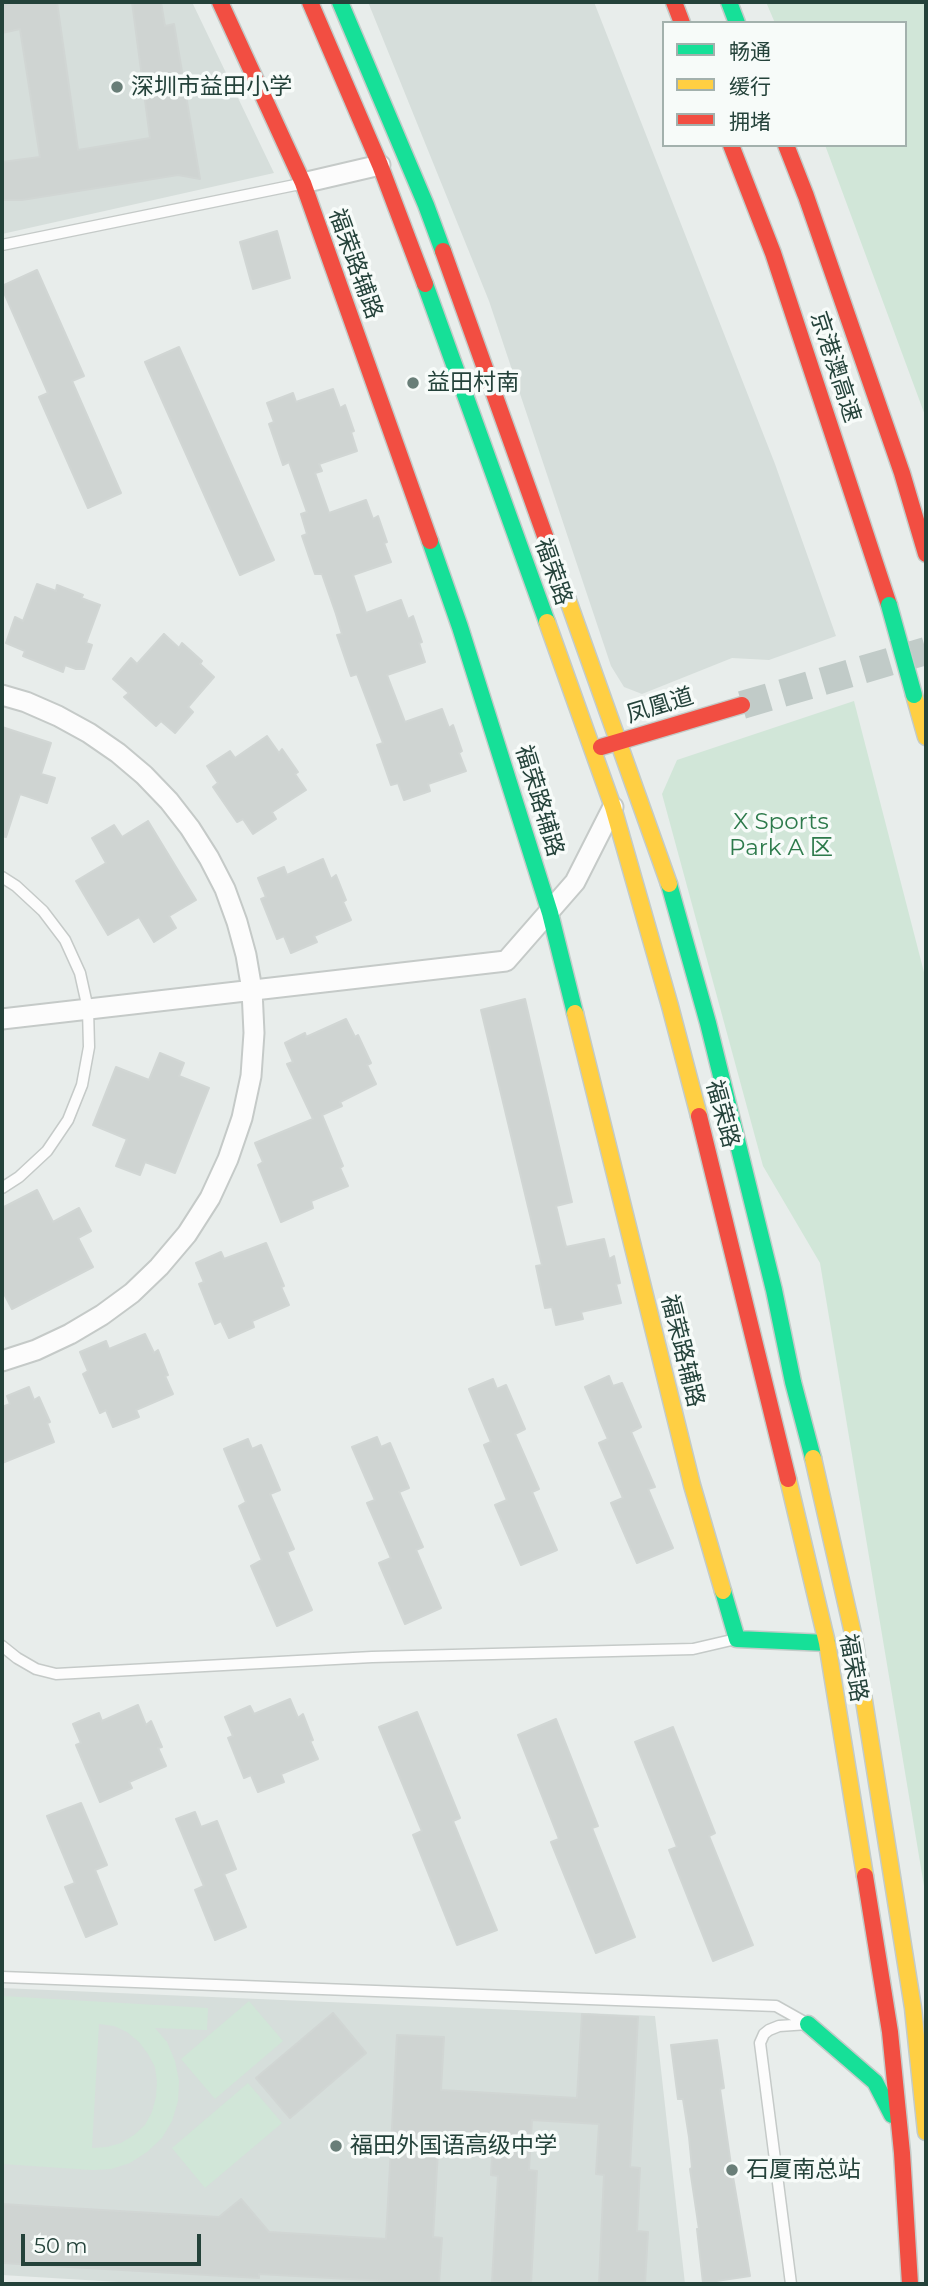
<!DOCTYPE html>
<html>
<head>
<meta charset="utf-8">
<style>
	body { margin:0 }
	#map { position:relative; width:928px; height:2286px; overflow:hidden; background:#e8edeb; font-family:Montserrat,"Noto Sans SC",sans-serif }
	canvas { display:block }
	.frame { position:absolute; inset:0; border:4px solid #24423a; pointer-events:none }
	.legend { position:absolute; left:662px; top:21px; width:245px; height:126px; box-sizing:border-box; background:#f7fbf9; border:2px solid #a3b1ad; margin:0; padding:9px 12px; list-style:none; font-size:21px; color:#24423a }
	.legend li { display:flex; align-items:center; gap:14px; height:35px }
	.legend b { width:35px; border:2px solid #a3b1ad }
	.scale { position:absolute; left:21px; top:2234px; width:180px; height:32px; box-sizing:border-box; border:4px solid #24423a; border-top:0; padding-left:9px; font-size:21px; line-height:24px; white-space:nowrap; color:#24423a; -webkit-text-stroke:5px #f7fbf9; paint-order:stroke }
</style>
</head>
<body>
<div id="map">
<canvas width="928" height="2286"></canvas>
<div class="frame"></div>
<ul class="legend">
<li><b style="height:9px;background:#16e098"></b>畅通</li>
<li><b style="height:9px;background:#ffcf43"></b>缓行</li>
<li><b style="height:9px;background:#f24e42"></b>拥堵</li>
</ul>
<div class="scale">50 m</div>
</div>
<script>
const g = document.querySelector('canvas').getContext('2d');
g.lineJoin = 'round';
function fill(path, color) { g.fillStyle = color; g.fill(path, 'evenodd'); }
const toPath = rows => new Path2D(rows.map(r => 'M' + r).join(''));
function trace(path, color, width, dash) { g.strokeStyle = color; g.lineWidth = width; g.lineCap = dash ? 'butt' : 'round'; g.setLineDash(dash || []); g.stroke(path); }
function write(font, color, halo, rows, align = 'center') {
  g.font = font + ' Montserrat,"Noto Sans SC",sans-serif'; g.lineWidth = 7; g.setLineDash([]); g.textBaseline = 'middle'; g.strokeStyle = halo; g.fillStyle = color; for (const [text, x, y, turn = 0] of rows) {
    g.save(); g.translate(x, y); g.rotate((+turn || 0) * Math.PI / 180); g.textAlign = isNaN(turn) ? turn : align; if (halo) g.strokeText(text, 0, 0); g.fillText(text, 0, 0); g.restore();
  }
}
fill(toPath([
	[2,2,192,2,274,173,2,234],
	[368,2,594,2,775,464,836,636,769,660,732,658,642,694,624,687,611,666,489,301],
	[2,1988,655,2016,685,2284,152,2284,2,2275]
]), '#d6dedb');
fill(toPath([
	[766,2,926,2,926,418,825,145,905,145,905,23,775,23],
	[854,701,926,980,926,1898,820,1263,763,1166,662,794,677,760],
	[2,1996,208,2008,207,2030,155,2028,167,2042,175,2061,179,2081,178,2101,172,2121,162,2138,147,2152,130,2163,111,2169,92,2170,2,2164],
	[99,2024,114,2026,127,2032,139,2042,148,2054,155,2067,157,2082,156,2097,152,2112,145,2125,134,2135,121,2143,107,2147,92,2148],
	[249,2001,283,2041,215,2099,181,2059],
	[248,2083,282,2123,205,2188,172,2148]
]), '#d1e6d8');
const building = toPath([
	[2,2,57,2,78,150,150,138,132,2,161,2,165,26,174,24,200,179,178,175,22,200,2,200,2,162,40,157,20,29,2,33,2,2],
	[277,231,290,278,253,289,240,242,277,231],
	[37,270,84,376,72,381,121,493,88,508,39,397,48,393,2,288,2,286,37,270],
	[179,347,274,560,240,575,145,362,179,347],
	[333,389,340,408,345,405,354,431,351,432,357,451,319,464,322,471,315,473,329,513,366,500,373,519,378,516,387,542,384,543,391,562,353,575,366,613,401,600,408,619,413,616,422,642,419,643,425,662,387,675,405,722,442,709,449,728,453,725,462,751,459,753,466,771,428,784,430,791,404,800,398,783,391,785,377,745,383,743,357,674,351,676,337,635,342,634,336,614,322,574,315,574,302,536,307,534,301,514,307,512,289,462,283,465,269,424,274,422,267,403,293,393,296,402,333,389],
	[37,584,56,591,57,585,83,595,81,598,100,605,86,643,92,645,84,669,76,669,65,665,63,672,23,656,25,651,6,643,15,617,23,621,37,584],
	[164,634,179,648,182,643,202,661,200,664,214,677,188,707,193,712,175,733,161,721,156,726,124,697,129,693,113,679,131,658,137,664,164,634],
	[2,727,51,743,41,774,55,778,47,803,20,794,6,837,2,836,2,727],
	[267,736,279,753,282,749,298,772,295,774,306,790,272,812,276,819,253,834,243,819,237,822,213,787,218,783,207,766,230,751,235,758,267,736],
	[148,821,196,900,169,916,176,928,154,942,139,917,108,935,76,881,106,863,92,838,114,825,122,837,148,821],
	[323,859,331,879,336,875,346,900,343,902,351,920,314,936,317,942,291,953,284,936,277,939,261,899,266,897,258,878,284,867,287,875,323,859],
	[525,999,572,1202,556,1206,566,1247,604,1239,609,1259,614,1256,620,1283,616,1284,621,1303,581,1312,583,1319,556,1325,552,1307,545,1308,536,1266,542,1265,481,1010,525,999],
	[346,1019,355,1037,358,1035,371,1063,367,1065,376,1084,340,1102,342,1106,322,1115,343,1166,340,1168,348,1186,311,1201,313,1208,281,1222,258,1165,263,1162,255,1143,313,1119,287,1064,293,1062,285,1043,305,1033,306,1037,346,1019],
	[160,1053,184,1063,179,1076,209,1088,175,1173,145,1162,140,1175,116,1166,127,1139,93,1125,116,1067,149,1080,160,1053],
	[37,1190,53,1222,79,1208,91,1231,78,1238,93,1267,12,1309,2,1290,2,1208,37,1190],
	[266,1243,284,1286,281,1287,289,1305,252,1321,254,1327,229,1338,221,1321,215,1324,199,1284,204,1282,196,1263,221,1252,224,1259,266,1243],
	[145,1334,154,1353,158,1350,168,1375,165,1376,173,1394,136,1410,139,1417,113,1427,106,1410,100,1413,83,1374,88,1371,80,1352,106,1341,109,1349,145,1334],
	[609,1376,613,1386,622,1383,641,1427,631,1432,655,1487,648,1489,673,1548,637,1563,611,1503,623,1498,599,1443,608,1439,585,1387,609,1376],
	[493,1379,497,1389,506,1385,525,1429,515,1434,539,1489,532,1492,557,1550,521,1565,495,1505,507,1500,484,1445,491,1442,469,1389,493,1379],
	[29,1387,34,1400,39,1397,50,1422,47,1423,54,1442,2,1463,2,1407,10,1404,7,1396,29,1387],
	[377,1437,381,1447,390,1443,409,1488,399,1492,423,1547,416,1550,441,1608,405,1624,379,1563,391,1558,367,1503,375,1500,352,1447,377,1437],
	[248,1439,252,1449,261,1445,280,1490,270,1494,294,1549,287,1552,312,1610,277,1626,251,1566,262,1560,239,1506,246,1502,224,1449,248,1439],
	[290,1699,298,1718,303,1714,313,1740,310,1741,318,1759,281,1774,284,1782,258,1792,251,1775,244,1778,228,1738,233,1736,225,1717,250,1706,254,1714,290,1699],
	[138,1705,146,1725,151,1721,162,1747,158,1748,166,1766,129,1782,132,1788,100,1802,76,1745,81,1743,73,1724,99,1713,102,1721,138,1705],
	[417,1712,460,1818,453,1821,497,1930,457,1945,413,1835,422,1831,379,1727,417,1712],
	[556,1719,598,1826,592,1828,635,1937,596,1953,551,1842,559,1839,518,1735,556,1719],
	[673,1727,715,1833,709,1836,753,1945,713,1961,669,1850,677,1847,635,1742,673,1727],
	[81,1803,107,1865,95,1870,117,1924,86,1937,65,1887,75,1883,47,1816,81,1803],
	[195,1812,201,1827,217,1821,236,1869,224,1874,246,1927,215,1940,195,1890,204,1886,176,1819,195,1812],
	[333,2013,366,2053,290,2118,256,2078,333,2013],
	[582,2014,638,2017,630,2167,640,2168,637,2231,648,2232,645,2284,599,2284,604,2175,596,2174,599,2124,532,2120,529,2170,537,2171,531,2284,492,2282,498,2176,491,2175,493,2136,439,2133,433,2237,442,2238,439,2284,259,2274,259,2278,2,2263,2,2204,219,2217,241,2199,269,2232,386,2239,397,2035,444,2037,441,2090,577,2098,582,2014],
	[717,2040,724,2088,720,2089,731,2165,750,2276,703,2283,697,2229,699,2229,690,2169,692,2168,689,2137,683,2099,678,2099,671,2045,717,2040]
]);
fill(building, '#cfd4d2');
trace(building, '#d1d6d4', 2);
trace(toPath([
	[742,705,926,651]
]), '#c1cbc8', 28, [28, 14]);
const lane = toPath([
	[2,245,300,184],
	[2,877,16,886,43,911,65,940,80,973,88,1009,89,1047,82,1085,68,1120,47,1151,19,1177,2,1188],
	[2,1646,17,1658,36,1669,56,1674,372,1657,693,1649,736,1639],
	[2,1977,776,2006,808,2024],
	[791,2284,760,2043,764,2034,769,2030,779,2026,808,2024]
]);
const street = toPath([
	[303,183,380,165],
	[2,695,26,702,58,716,89,733,118,753,144,775,169,801,190,828,209,858,225,889,237,922,246,955,252,990,254,1033,251,1076,242,1118,228,1159,210,1198,187,1234,159,1267,132,1293,102,1315,70,1334,36,1350,2,1361],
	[2,1019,506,961,575,882,613,807]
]);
const fast = toPath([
	[340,2,426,205,443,251],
	[729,2,737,23],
	[425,284,547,622],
	[430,541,460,627,550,913,575,1013],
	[669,884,708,1023,774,1290,793,1382,813,1458],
	[723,1591,737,1639,827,1643],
	[808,2024,875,2082,892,2115]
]);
const slow = toPath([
	[549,547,669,884],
	[547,622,613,807,670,1006,699,1116],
	[914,695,926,737],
	[575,1013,692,1485,723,1591],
	[813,1458,854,1638,913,2008,926,2132],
	[788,1479,827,1643,865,1876]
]);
const jam = toPath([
	[220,2,303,183,430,541],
	[310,2,380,165,425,284],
	[674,2,682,23],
	[731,145,773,253,889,605],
	[786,145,806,196,902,473,926,554],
	[443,251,549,547],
	[601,747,742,705],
	[699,1116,788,1479],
	[865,1876,890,2032,902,2153,910,2284]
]);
trace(lane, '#c5cac8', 13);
trace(street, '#c5cac8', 23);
trace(fast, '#c3cbc8', 19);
trace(slow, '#c3cbc8', 19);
trace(jam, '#c3cbc8', 19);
trace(lane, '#fcfcfc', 10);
trace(street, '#fcfcfc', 19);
trace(fast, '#16e098', 16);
trace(slow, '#ffcf43', 16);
trace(jam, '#f24e42', 16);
const fastBridge = toPath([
	[889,605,914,695]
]);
trace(fastBridge, '#c3ccc9', 19, []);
trace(fastBridge, '#16e098', 16);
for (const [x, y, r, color] of [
	[117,87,7,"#697e78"],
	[413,383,7,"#697e78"],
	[336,2146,7,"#697e78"],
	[732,2170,7,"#697e78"]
]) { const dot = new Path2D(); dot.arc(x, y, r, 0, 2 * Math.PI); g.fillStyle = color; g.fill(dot); trace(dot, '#f7fbf9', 2.5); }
write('23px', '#24423a', '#f7fbf9', [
	["深圳市益田小学",131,87],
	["益田村南",427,383],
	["福田外国语高级中学",350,2146],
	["石厦南总站",746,2170]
], 'left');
write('23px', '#24423a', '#f7fbf9', [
	["福荣路辅路",355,264,70],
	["京港澳高速",835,367,72],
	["福荣路",553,572,71],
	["凤凰道",660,706,-17],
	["福荣路辅路",539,801,73],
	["福荣路",722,1114,75],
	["福荣路辅路",682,1351,76],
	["福荣路",853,1668,80]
]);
write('23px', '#2d7a4b', '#f7fbf9', [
	["X Sports",781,822],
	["Park A 区",781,848]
]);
</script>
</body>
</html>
